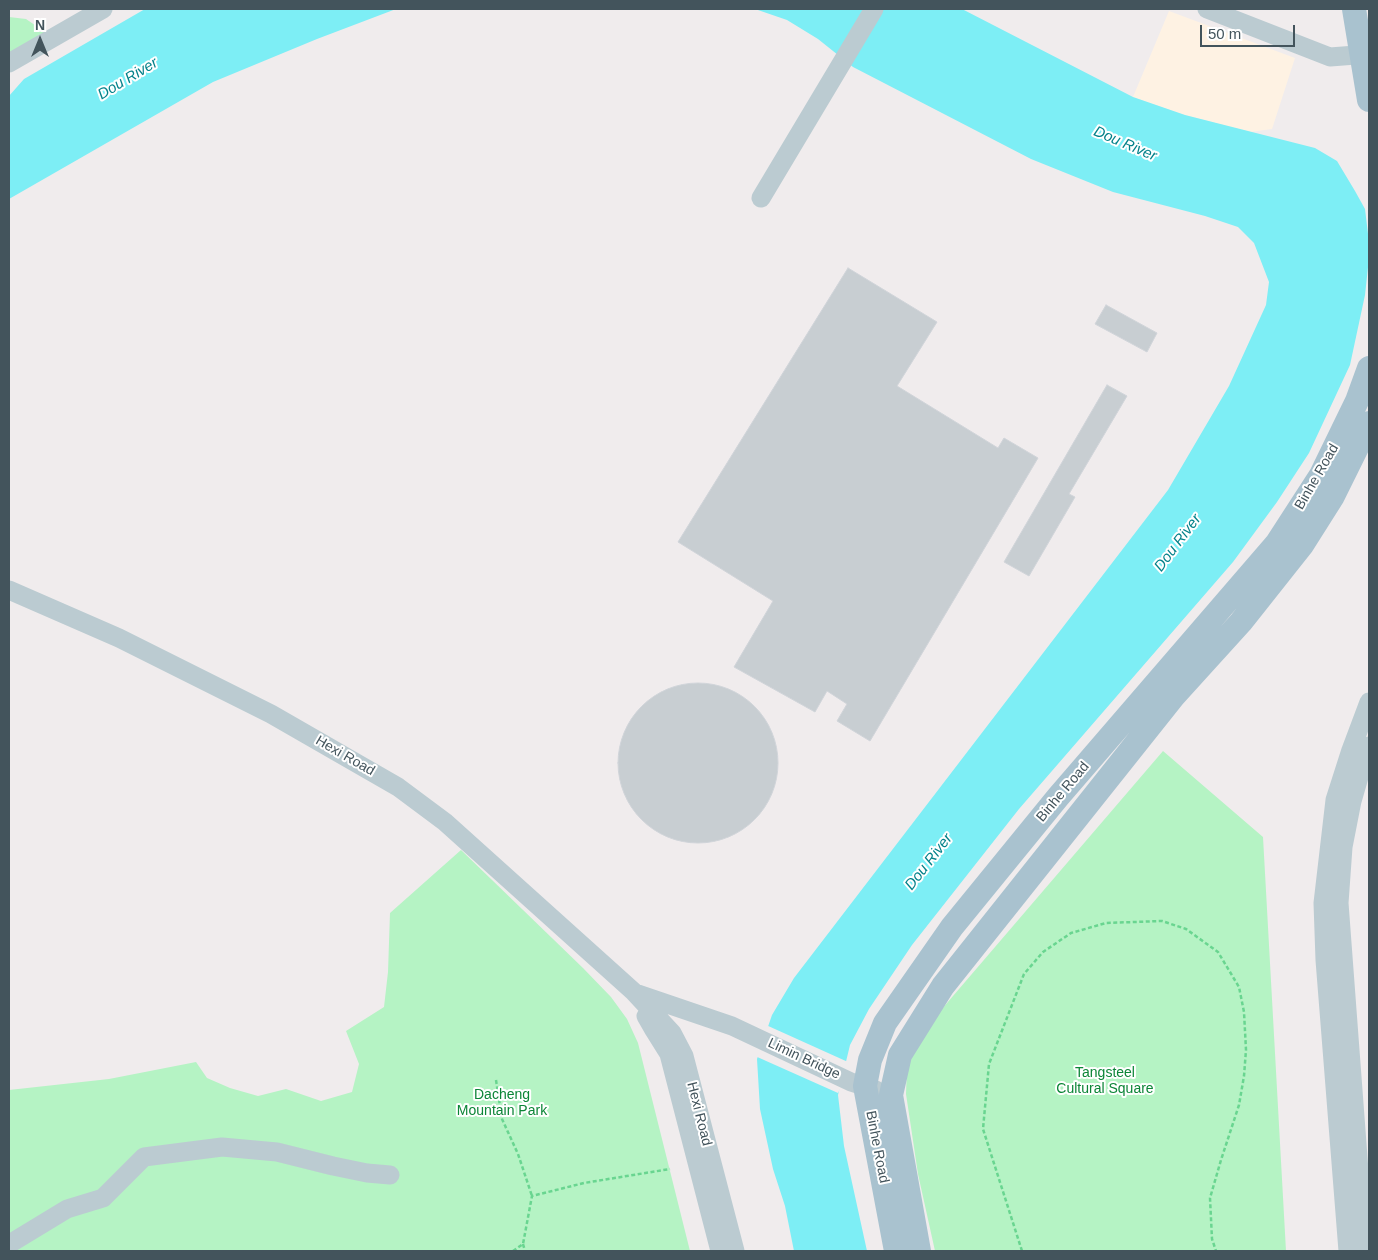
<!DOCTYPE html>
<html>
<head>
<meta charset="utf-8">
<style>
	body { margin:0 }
	#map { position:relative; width:1378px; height:1260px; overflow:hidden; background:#f0eced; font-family:Arial,sans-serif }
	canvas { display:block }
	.frame { position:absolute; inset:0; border:10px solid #43545c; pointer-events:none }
	.north { position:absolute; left:15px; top:15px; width:50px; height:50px; -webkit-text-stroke:4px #fff; paint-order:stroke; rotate:0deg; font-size:14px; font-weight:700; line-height:20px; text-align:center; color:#43545c }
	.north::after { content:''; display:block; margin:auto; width:18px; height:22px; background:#43545c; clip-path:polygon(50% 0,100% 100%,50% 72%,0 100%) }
	.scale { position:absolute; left:1200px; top:25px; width:95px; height:22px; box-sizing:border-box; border:2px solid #43545c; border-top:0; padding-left:6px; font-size:15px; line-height:18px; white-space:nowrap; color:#43545c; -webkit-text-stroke:4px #fff; paint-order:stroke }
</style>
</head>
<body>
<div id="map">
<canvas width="1378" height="1260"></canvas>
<div class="frame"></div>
<div class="north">N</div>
<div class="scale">50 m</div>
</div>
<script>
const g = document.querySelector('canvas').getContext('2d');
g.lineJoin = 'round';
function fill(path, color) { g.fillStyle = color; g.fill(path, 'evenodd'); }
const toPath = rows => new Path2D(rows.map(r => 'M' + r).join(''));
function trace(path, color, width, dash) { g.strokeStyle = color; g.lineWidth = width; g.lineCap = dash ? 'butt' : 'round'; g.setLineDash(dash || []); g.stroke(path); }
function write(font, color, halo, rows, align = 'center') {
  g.font = font + ' Arial,sans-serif'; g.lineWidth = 4; g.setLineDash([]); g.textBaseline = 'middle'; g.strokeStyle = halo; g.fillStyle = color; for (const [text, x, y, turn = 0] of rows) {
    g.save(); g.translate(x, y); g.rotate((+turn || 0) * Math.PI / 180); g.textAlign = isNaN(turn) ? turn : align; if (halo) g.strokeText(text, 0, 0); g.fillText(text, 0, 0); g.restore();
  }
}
fill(toPath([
	[1169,11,1295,58,1272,129,1250,132,1185,115,1133,97]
]), '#fef2e3');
fill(toPath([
	[9,17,26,19,48,34,9,56],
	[1163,751,1263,837,1286,1251,935,1251,918,1174,906,1094,907,1066,923,1031],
	[461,850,583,968,611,997,627,1019,638,1043,690,1251,9,1251,9,1090,109,1079,196,1062,207,1078,230,1088,258,1096,286,1089,321,1101,352,1092,359,1064,346,1031,384,1007,388,972,390,913]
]), '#b5f3c4');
fill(toPath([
	[145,9,396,9,317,39,213,82,9,199,9,96,24,79],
	[755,9,962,9,1133,97,1185,115,1315,148,1337,161,1355,191,1365,209,1369,242,1369,258,1365,295,1350,365,1309,453,1277,502,1233,562,1019,809,912,945,869,1009,850,1045,838,1095,844,1146,867,1251,794,1251,785,1206,773,1169,760,1109,757,1059,772,1015,794,978,1168,490,1229,386,1266,305,1269,282,1254,243,1238,227,1205,216,1113,192,1031,159,853,67,818,39,787,20]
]), '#7deef5');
fill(toPath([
	[766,1025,848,1062,844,1081,838,1093,755,1056]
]), '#f0eced');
const building = toPath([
	[848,268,937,322,897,386,998,448,1004,438,1038,458,870,741,837,721,847,704,827,691,815,712,734,667,773,601,678,542,848,268],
	[1106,305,1157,333,1147,352,1095,324,1106,305],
	[1107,385,1127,396,1069,494,1075,497,1029,576,1004,562,1107,385],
	'618 763a80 80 0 1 1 160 0a80 80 0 1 1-160 0Z'
]);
fill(building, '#c8ced2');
trace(building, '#d0d4d9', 1);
trace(toPath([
	[496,1080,502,1119,518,1154,532,1196],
	[523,1244,525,1251],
	[513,1251,523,1244,532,1196,584,1183,670,1169],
	[1022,1251,983,1129,989,1064,1024,974,1043,952,1071,933,1106,923,1162,921,1186,929,1218,952,1239,987,1244,1012,1246,1050,1244,1076,1239,1105,1221,1160,1210,1198,1212,1239,1216,1251]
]), '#69d590', 2.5, [4, 2.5]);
trace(toPath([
	[1207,9,1330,57,1369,54],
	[9,63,103,9],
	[761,198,874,9],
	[9,590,119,638,271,714,398,787,445,822,634,992,672,1033,684,1056,735,1251],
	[638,994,732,1026,851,1082,876,1090],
	[646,1016,654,1030,669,1054,720,1251],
	[9,1243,11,1243,67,1209,103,1198,144,1157,222,1147,277,1152,333,1166,367,1173,390,1175],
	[1348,1251,1325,960,1323,903,1335,800,1351,750,1369,702],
	[1365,1251,1339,903,1343,847,1352,801,1363,763,1369,746]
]), '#bbcbd1', 19);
trace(toPath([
	[1354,9,1369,100],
	[896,1251,865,1086,870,1060,885,1023,952,927,1058,797,1277,543,1321,475,1357,401,1369,368],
	[919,1251,891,1095,900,1055,943,986,1173,697,1241,622,1302,545,1333,496,1369,423]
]), '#a9c2cf', 24);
write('14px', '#43545c', '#fff', [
	["Binhe Road",1317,477,-60],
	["Hexi Road",345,756,30],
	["Binhe Road",1063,792,-50],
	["Limin Bridge",804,1059,25],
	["Hexi Road",699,1114,76],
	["Binhe Road",877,1147,79]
]);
write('14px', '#0c8537', '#fff', [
	["Tangsteel",1105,1073],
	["Cultural Square",1105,1089],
	["Dacheng",502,1095],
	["Mountain Park",502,1111]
]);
write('italic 15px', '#04828a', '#fff', [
	["Dou River",128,79,-31],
	["Dou River",1125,144,23],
	["Dou River",1178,543,-53],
	["Dou River",929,862,-52]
]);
</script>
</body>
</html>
